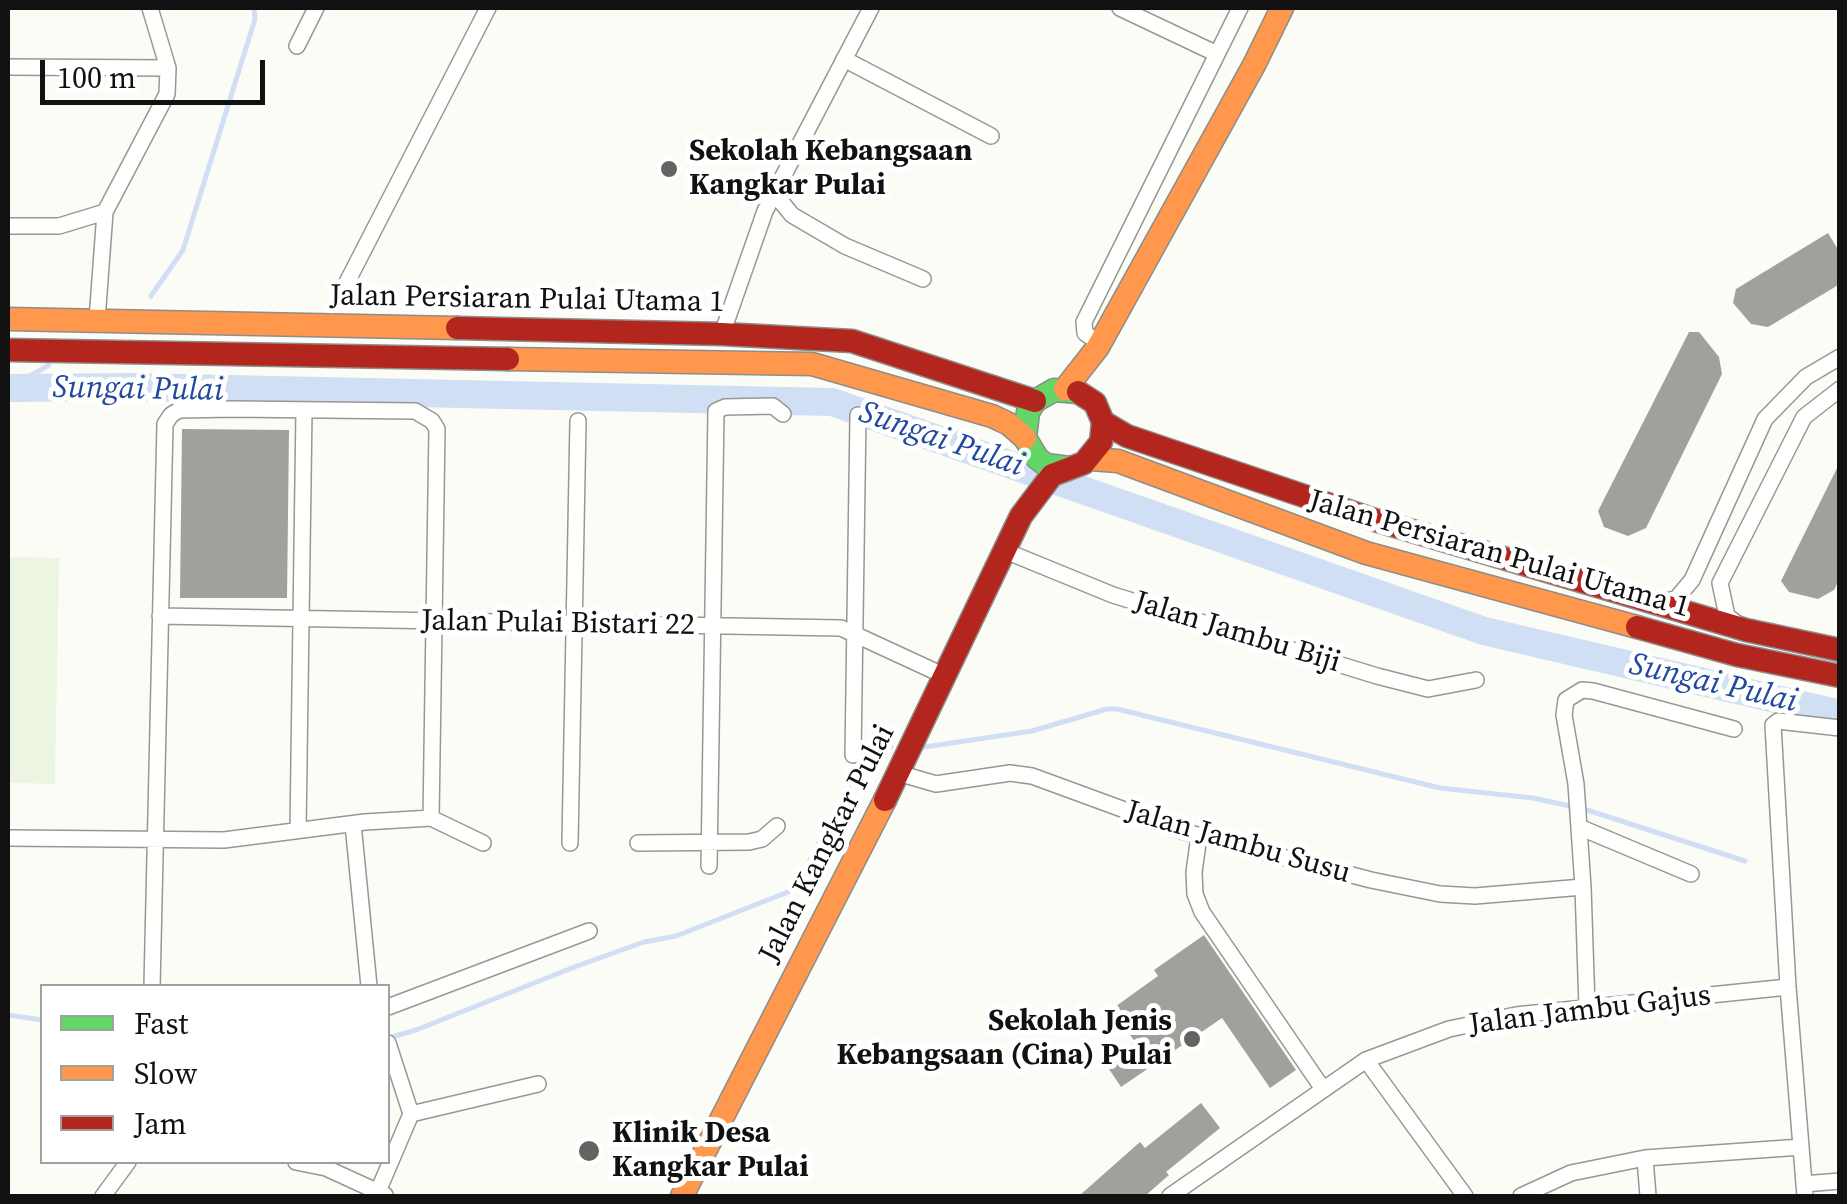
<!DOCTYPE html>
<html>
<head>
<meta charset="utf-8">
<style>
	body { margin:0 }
	#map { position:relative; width:1847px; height:1204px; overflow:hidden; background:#fcfcf7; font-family:"Source Serif 4",serif }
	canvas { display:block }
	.frame { position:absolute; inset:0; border:10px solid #111; pointer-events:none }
	.legend { position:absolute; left:40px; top:984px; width:350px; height:180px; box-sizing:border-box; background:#fff; border:2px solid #a0a0a0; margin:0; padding:12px 18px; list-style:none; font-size:30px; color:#111 }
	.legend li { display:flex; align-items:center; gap:20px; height:50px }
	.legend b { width:50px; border:2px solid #a0a0a0 }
	.scale { position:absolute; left:40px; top:60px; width:225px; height:45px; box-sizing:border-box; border:5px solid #111; border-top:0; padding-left:12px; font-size:30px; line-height:35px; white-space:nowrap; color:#111; -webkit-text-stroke:8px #fff; paint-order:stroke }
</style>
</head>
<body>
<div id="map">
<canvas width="1847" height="1204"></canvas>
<div class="frame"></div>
<ul class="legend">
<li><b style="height:12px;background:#63d668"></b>Fast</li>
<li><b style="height:12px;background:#ff974d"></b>Slow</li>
<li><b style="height:12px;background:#b3261e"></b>Jam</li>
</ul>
<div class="scale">100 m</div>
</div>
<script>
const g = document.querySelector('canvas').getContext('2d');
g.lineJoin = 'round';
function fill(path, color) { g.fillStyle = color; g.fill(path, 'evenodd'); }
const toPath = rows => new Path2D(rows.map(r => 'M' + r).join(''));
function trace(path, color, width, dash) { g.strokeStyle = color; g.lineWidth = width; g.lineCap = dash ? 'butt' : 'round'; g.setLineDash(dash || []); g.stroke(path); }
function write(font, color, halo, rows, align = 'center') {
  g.font = font + ' "Source Serif 4",serif'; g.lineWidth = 10; g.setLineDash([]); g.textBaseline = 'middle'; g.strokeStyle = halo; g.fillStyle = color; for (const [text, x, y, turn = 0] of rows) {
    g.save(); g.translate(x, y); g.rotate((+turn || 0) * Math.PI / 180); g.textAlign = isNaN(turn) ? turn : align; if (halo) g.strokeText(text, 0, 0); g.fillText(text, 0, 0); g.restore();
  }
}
fill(toPath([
	[8,557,59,558,55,784,8,783]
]), '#ecf5e2');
trace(toPath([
	[151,296,183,250,255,19,254,8],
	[9,388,49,365],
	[918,748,1032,731,1107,709,1117,709,1440,788,1533,798,1570,806],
	[1587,810,1745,861],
	[8,1015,42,1020],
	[392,1037,416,1030,577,966,644,942,676,936,788,892,798,882,844,798,865,746,891,747]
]), '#d0dff4', 5);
trace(toPath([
	[8,388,135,387,832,402,1484,631,1840,714]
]), '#d0dff4', 28);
fill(toPath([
	[1828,233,1840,253,1840,284,1768,327,1751,324,1733,303,1736,289],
	[1689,332,1699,332,1719,357,1722,374,1646,528,1628,536,1604,527,1598,511],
	[182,429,289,430,287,598,180,598],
	[1840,462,1840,578,1834,590,1818,599,1789,592,1781,581],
	[1204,935,1296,1070,1270,1088,1222,1018,1121,1087,1105,1063,1135,1042,1112,1009,1158,976,1154,970],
	[1201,1103,1220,1128,1166,1172,1169,1175,1145,1196,1079,1196,1140,1142,1145,1148]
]), '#a0a09c');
const street = toPath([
	[1120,8,1217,54],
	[297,46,316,8],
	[844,59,991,136],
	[8,67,168,68],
	[774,193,792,215,845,246,923,279],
	[8,226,59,226,105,212],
	[343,290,488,8],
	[97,320,105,212,167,94,168,68,150,8],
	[722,334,765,211,871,8],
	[1100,344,1085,333,1084,322,1240,8],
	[1003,550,1113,595,1377,676,1428,689,1476,680],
	[1659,602,1676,599,1692,580,1765,419,1806,377,1840,357],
	[160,616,841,628,945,676],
	[1739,625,1727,616,1720,583,1804,417,1840,389],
	[853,755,858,415],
	[898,773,936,784,1010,773,1032,776,1182,831,1371,880,1440,894,1475,896,1583,887],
	[353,824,369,986],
	[1579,827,1691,874],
	[298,830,304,410],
	[1199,836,1194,872,1195,894,1202,912,1323,1089],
	[8,838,224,840,365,822,431,818,483,843],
	[570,843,578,421],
	[638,843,749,842,762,839,777,826],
	[709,866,716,411,725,407,773,406,783,414],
	[152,986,165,424,171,415,179,410,232,409,415,411,432,421,437,429,431,818],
	[388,1007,589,931],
	[1587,1007,1583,887,1576,784,1564,715,1566,700,1582,690,1593,691,1734,729],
	[1366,1060,1465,1196],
	[411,1114,538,1084],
	[1645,1158,1648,1196],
	[296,1162,326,1168,385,1195],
	[1804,1184,1840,1181],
	[103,1196,128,1162],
	[376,1196,411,1114,388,1043],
	[1170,1196,1366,1060,1449,1029,1516,1015,1788,987],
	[1521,1196,1571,1173,1645,1158,1801,1147],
	[1805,1196,1788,987,1773,725,1778,721,1840,728]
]);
const fast = toPath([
	[1069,468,1046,465,1037,458,1025,438,1028,412,1035,401,1054,390,1078,392]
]);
const slow = toPath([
	[8,319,457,328],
	[508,359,812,364,992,416,1009,424,1025,438],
	[1065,389,1098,347,1254,65,1282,8],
	[1090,459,1118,461,1366,553,1637,627],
	[682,1196,885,800]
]);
const jam = toPath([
	[457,328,722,334,852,341,1035,401],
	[8,350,508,359],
	[1103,422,1127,436,1375,520,1746,630,1840,650],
	[1637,627,1737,655,1840,676],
	[885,800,1021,516,1052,475,1084,463,1101,442,1103,422,1095,403,1078,392]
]);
trace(street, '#979795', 18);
trace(fast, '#8d8d8b', 25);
trace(slow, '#8d8d8b', 25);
trace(jam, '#8d8d8b', 25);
trace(street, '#fffffe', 15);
trace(fast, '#63d668', 22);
trace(slow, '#ff974d', 22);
trace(jam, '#b3261e', 22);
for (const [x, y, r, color] of [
	[669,169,10,"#636362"],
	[1192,1039,10,"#636362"],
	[589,1151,12,"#636362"]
]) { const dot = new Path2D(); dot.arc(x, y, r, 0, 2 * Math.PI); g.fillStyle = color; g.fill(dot); trace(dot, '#fff', 4); }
write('bold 30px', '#111', '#fff', [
	["Sekolah Kebangsaan",689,152],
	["Kangkar Pulai",689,186],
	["Sekolah Jenis",1172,1022,"right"],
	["Kebangsaan (Cina) Pulai",1172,1056,"right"],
	["Klinik Desa",612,1134],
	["Kangkar Pulai",612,1168]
], 'left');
write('30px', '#111', '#fff', [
	["Jalan Persiaran Pulai Utama 1",527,300,1],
	["Jalan Persiaran Pulai Utama 1",1499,555,16],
	["Jalan Pulai Bistari 22",558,624,1],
	["Jalan Jambu Biji",1237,633,17],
	["Jalan Jambu Susu",1238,843,16],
	["Jalan Kangkar Pulai",828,844,-63],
	["Jalan Jambu Gajus",1590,1011,-7]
]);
write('italic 32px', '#21499c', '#fff', [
	["Sungai Pulai",138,390,1],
	["Sungai Pulai",941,440,19],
	["Sungai Pulai",1713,684,13]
]);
</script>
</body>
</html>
